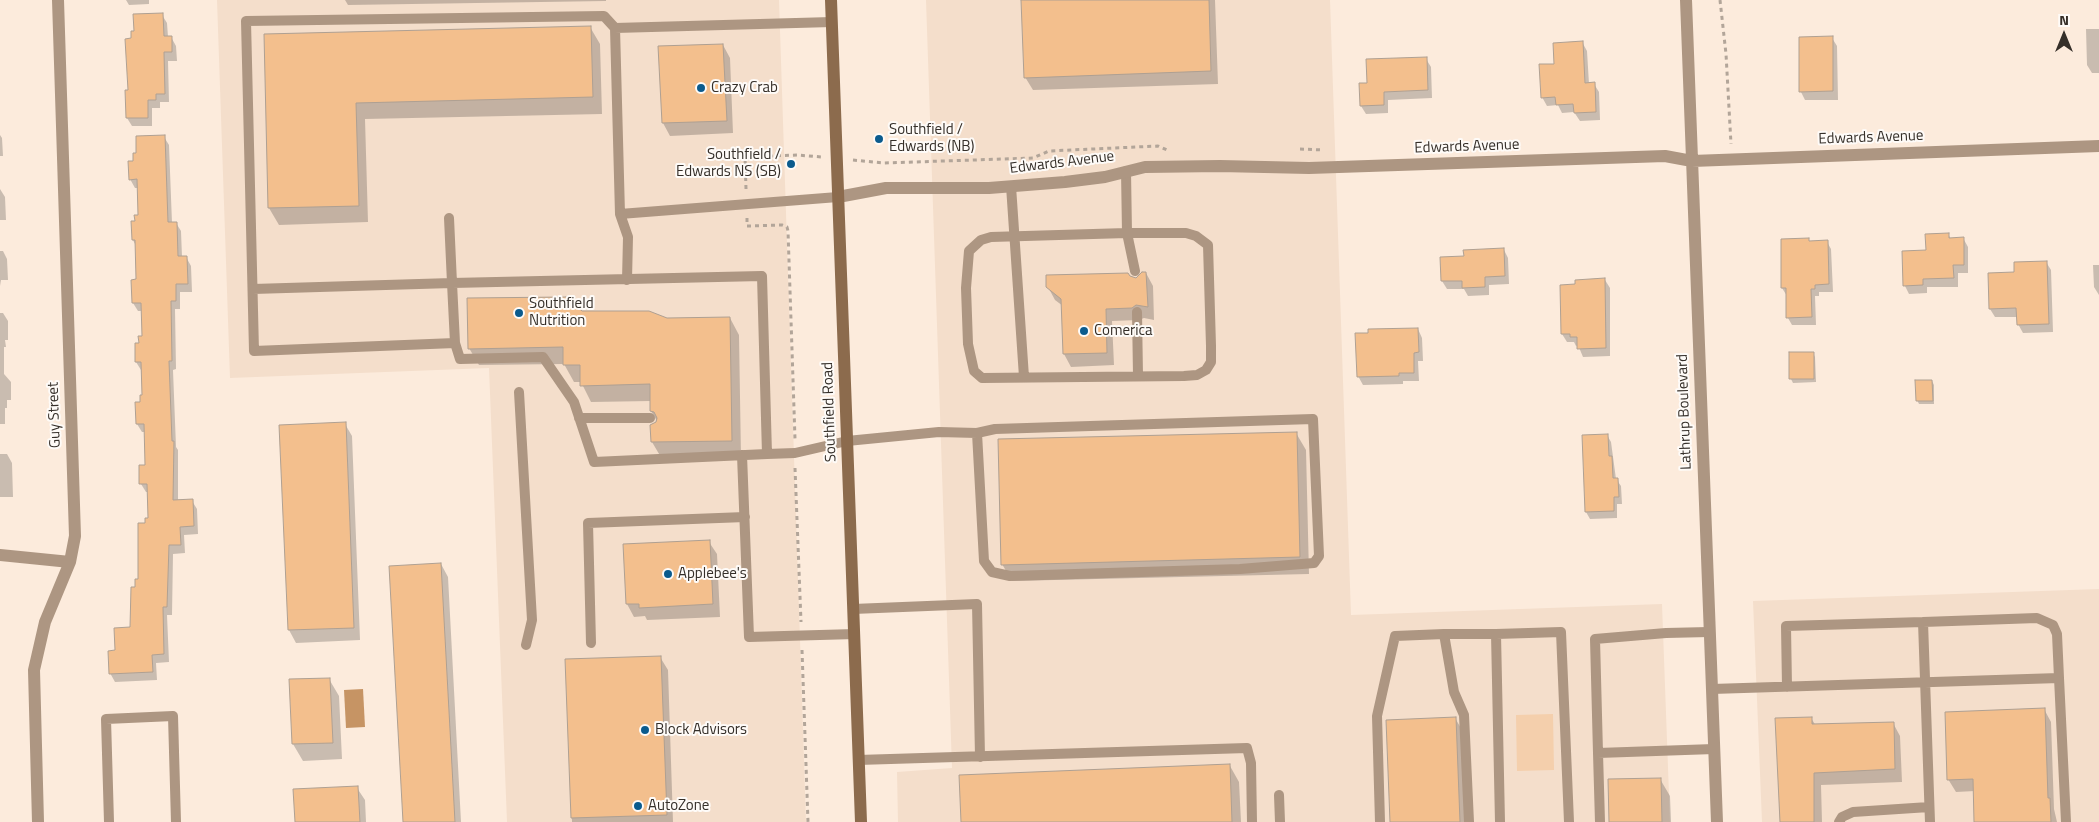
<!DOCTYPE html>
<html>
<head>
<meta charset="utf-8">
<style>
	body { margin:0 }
	#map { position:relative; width:2099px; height:822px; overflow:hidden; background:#fcebdc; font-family:"Titillium Web",sans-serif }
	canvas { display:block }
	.north { position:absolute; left:2039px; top:10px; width:50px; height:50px; -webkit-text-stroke:4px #fefbf8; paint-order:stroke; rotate:0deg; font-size:14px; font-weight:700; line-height:20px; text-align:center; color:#352f29 }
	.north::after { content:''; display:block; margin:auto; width:18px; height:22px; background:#352f29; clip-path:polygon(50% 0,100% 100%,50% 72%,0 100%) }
</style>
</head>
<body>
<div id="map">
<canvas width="2099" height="822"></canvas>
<div class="north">N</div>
</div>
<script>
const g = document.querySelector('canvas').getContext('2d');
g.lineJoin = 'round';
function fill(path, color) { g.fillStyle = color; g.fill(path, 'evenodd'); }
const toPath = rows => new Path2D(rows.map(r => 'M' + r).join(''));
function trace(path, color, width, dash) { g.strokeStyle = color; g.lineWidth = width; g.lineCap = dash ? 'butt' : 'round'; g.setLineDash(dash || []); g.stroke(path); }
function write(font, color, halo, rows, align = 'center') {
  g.font = font + ' "Titillium Web",sans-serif'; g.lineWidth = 4; g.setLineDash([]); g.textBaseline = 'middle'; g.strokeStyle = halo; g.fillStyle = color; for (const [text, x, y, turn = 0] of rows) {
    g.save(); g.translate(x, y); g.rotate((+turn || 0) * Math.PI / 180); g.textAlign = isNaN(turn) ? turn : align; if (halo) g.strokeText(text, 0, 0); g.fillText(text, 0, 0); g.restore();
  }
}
fill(toPath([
	[217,0,779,0,806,822,507,822,489,368,230,378],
	[926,0,1330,0,1351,615,1662,604,1670,822,898,822,897,772,952,768],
	[2099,589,2099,822,1762,822,1753,601]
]), '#f4decb');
fill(toPath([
	[1553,714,1554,770,1517,771,1516,715]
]), '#f4cfac');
fill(toPath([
	[363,689,365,727,346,728,344,690]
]), '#c69464');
fill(toPath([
	[126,0,149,0,149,4,129,5],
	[345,0,606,0,606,1,348,5],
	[1022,0,1215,0,1218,84,1033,90,1025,77],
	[162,15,167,23,168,37,171,37,176,46,177,61,168,61,169,102,160,102,160,108,152,108,152,126,132,126,127,118,132,39],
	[590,27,600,44,602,114,365,119,368,222,279,225,269,208,265,35],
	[2086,29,2099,29,2099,73,2092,73,2087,65],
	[1832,38,1837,46,1838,100,1805,100,1801,92,1800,39],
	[1582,42,1587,51,1589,84,1594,84,1599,92,1600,120,1580,121,1574,112,1562,113,1558,105,1547,106,1542,97,1555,65],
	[723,45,730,58,733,133,670,136,663,123,659,48],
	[1426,59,1431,67,1432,98,1388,100,1388,113,1366,114,1361,106,1368,84],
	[0,135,2,138,3,156,0,156],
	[164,137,169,145,172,223,176,223,181,231,182,257,186,257,191,266,192,292,180,292,180,309,175,309,176,369,173,370,176,447,178,450,178,501,192,501,197,509,198,534,184,535,185,553,173,554,172,615,167,615,169,662,156,663,157,680,115,682,110,673,116,652,132,628,136,589,140,581,147,524,150,519,149,492,146,492,141,484,140,466,147,466,146,432,142,432,137,424,136,403,142,403,144,396,141,370,136,362,143,337,142,311,138,311,133,303,133,281,137,280,136,246,133,240,136,222,139,216,138,188,135,188,130,179,137,154],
	[0,189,5,197,6,220,0,220],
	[0,234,0,251,3,251,7,259,8,280,1,280,0,286],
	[1948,234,1951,239,1963,238,1968,247,1968,273,1958,273,1958,287,1927,287,1927,293,1909,294,1905,286,1927,251],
	[1810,242,1827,242,1831,249,1833,292,1819,292,1819,296,1815,296,1816,325,1792,325,1788,318,1787,296,1782,288],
	[1504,250,1508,258,1509,284,1489,285,1489,295,1468,296,1464,289,1447,289,1442,281,1465,257],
	[2046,262,2051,270,2053,332,2023,333,2018,324,2018,317,1995,317,1990,309,2015,273],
	[2093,265,2099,265,2099,295,2094,287],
	[1146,273,1153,286,1154,320,1144,318,1139,320,1112,321,1114,365,1071,367,1064,354,1063,306,1055,300,1048,287,1129,277,1136,279],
	[1605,280,1610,288,1610,356,1583,357,1578,345,1576,346,1574,342,1567,342,1562,334,1562,286],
	[582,312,667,319,730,318,739,335,741,458,662,459,652,442,652,426,657,421,651,411,651,401,591,402,581,382,574,382,564,364,479,365,469,348],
	[0,313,3,313,8,321,8,340,5,340,6,347,4,347,4,374,11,382,11,400,7,400,7,408,5,408,5,424,0,424],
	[1418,329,1422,338,1423,361,1418,361,1419,381,1403,381,1403,384,1363,385,1358,376],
	[1813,353,1815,357,1816,382,1793,383,1791,379,1790,354],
	[1932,381,1934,385,1934,404,1919,404,1917,400],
	[345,424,352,436,360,640,296,643,289,630],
	[1296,433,1306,450,1309,574,1012,581,1002,564],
	[1607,435,1611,442,1616,479,1621,486,1622,504,1617,504,1617,518,1590,519,1586,512],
	[0,454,7,454,12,463,13,497,0,497],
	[709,542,717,554,720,617,647,620,645,616,634,617,627,604],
	[441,564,448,577,461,822,404,822],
	[660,657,668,670,673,822,572,822,566,660],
	[329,679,339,696,342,759,303,761,293,744,290,681],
	[2044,709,2051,722,2054,809,2057,822,1976,822,1975,791,1956,792,1948,779],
	[1455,718,1465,735,1468,822,1391,822],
	[1811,718,1816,726,1893,723,1900,736,1902,782,1821,785,1822,822,1780,822,1776,719],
	[1230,766,1239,782,1241,822,962,822],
	[1660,779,1670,796,1671,822,1611,822],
	[357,788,365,800,366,822,296,822]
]), '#0003');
const building = toPath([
	[1021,0,1209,0,1211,71,1024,78,1021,0],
	[163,13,164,36,172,36,172,52,164,52,165,94,156,94,156,100,148,100,148,118,126,118,125,90,128,90,125,39,131,38,131,31,134,31,133,14,163,13],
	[591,26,593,97,356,103,359,206,268,208,264,34,591,26],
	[1833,36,1833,91,1799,92,1799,37,1833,36],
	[1583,41,1585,83,1595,82,1596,112,1574,113,1573,104,1556,105,1555,97,1541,98,1539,64,1554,64,1553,43,1583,41],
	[723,44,727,121,662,123,658,46,723,44],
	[1427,57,1428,90,1384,92,1384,105,1360,106,1359,83,1367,83,1366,59,1427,57],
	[165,135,168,222,177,222,178,256,187,256,188,284,176,284,176,301,171,301,172,361,169,361,172,441,174,441,173,500,193,499,194,526,180,527,181,545,169,545,167,607,163,607,164,654,152,655,153,672,109,674,108,651,115,650,114,628,130,627,131,587,135,587,135,579,138,579,138,523,145,523,145,518,148,518,147,484,139,484,139,465,145,465,144,424,136,424,135,402,140,402,140,395,142,395,141,362,135,362,135,343,139,343,138,336,142,336,141,303,132,303,131,280,136,279,135,240,132,240,131,221,135,221,134,215,138,215,137,179,129,180,128,161,133,161,133,153,136,153,136,136,165,135],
	[1949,233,1949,238,1964,237,1964,265,1953,265,1954,278,1923,279,1923,285,1903,286,1902,251,1926,250,1925,234,1949,233],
	[1809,238,1809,241,1828,240,1829,284,1815,285,1815,289,1811,289,1812,317,1786,318,1786,288,1781,288,1781,239,1809,238],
	[1504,248,1505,276,1485,277,1485,287,1462,288,1462,281,1441,281,1440,257,1464,256,1463,250,1504,248],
	[2047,261,2049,324,2017,325,2016,308,1989,309,1988,273,2014,272,2014,262,2047,261],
	[1142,272,1146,272,1148,307,1136,305,1132,308,1106,309,1107,353,1063,354,1061,299,1046,287,1046,275,1128,273,1130,276,1136,278,1142,272],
	[1605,278,1606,348,1577,349,1577,337,1570,337,1570,334,1561,334,1560,285,1575,284,1575,280,1605,278],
	[566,297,582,311,649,311,667,318,730,317,732,441,651,442,650,425,656,422,657,418,654,412,650,411,650,384,580,386,580,365,563,365,563,347,468,349,467,298,566,297],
	[1418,328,1419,352,1414,353,1414,373,1399,373,1399,376,1357,377,1355,333,1368,333,1368,329,1418,328],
	[1789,352,1814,352,1814,379,1789,379,1789,352],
	[1915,380,1932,380,1933,401,1916,401,1915,380],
	[346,422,354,628,288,630,279,425,346,422],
	[1297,432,1300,557,1001,565,998,439,1297,432],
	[1608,434,1609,456,1612,456,1613,478,1618,478,1619,497,1614,497,1614,511,1585,512,1582,435,1608,434],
	[710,540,713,604,639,608,639,604,626,604,623,544,710,540],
	[441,563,455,822,403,822,389,566,441,563],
	[661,656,667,815,571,818,565,659,661,656],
	[330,678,333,743,292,744,289,679,330,678],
	[2045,708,2048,798,2050,798,2051,822,1974,822,1973,779,1947,780,1945,712,2045,708],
	[1456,717,1460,822,1390,822,1386,720,1456,717],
	[1812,717,1812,724,1894,722,1895,769,1814,773,1814,822,1780,822,1775,718,1812,717],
	[1230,764,1232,822,961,822,959,775,1230,764],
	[1661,778,1662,822,1609,822,1608,779,1661,778],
	[358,786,360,822,295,822,293,789,358,786]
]);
fill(building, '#f3bf8d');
trace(building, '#afa092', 1);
trace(toPath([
	[1720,0,1726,54,1731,144],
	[1300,149,1323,150],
	[853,160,884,163,1033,158,1049,151,1158,146,1167,150],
	[746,189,745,157,797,155,822,157],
	[747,218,747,226,782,225,787,227,788,231,795,439],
	[795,468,801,622],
	[802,650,808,822]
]), '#b2a599', 3, [4, 4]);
trace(toPath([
	[615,28,832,22],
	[1126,171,1127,233,1186,233,1196,236,1208,245,1211,346,1211,362,1206,370,1197,375,1184,376,982,378,974,371,968,344,966,288,969,251,981,240,991,237,1127,233,1135,271],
	[1011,186,1024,377],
	[620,214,628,237,627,280],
	[253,289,452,283,449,218],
	[1137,312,1138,376],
	[455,343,254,351,246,21,604,16,615,28,620,214,838,197],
	[519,392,532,620,526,645],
	[579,418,650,418],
	[767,454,762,276,452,283,455,343,460,359,543,357,574,402,594,462,767,454,795,453,847,441,939,432,977,433,995,429,1313,419,1319,556,1314,563,1240,569,1010,576,992,572,984,561,977,433],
	[742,455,749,637,855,634],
	[853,609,977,604,980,757],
	[1444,634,1496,634],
	[591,643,588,523,745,517],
	[2059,678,2066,822],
	[1787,687,1786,626,1923,622,1930,822],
	[1712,689,2059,678,2057,634,2053,625,2037,618,1923,622],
	[1598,753,1595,639,1666,633,1709,632],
	[858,760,1247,748,1251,763,1252,822],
	[1279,795,1280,822],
	[109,822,106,719,173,716,176,822],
	[1380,822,1377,716,1395,636,1444,634,1454,692,1464,715,1469,822],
	[1500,822,1496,634,1561,632,1569,822],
	[1600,822,1598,753,1714,749],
	[1839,822,1842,817,1853,812,1929,807]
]), '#ad9682', 10);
trace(toPath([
	[1686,0,1717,822],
	[838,197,886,188,989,188,1065,182,1105,177,1145,167,1220,166,1309,168,1665,156,1692,161,2099,146],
	[0,555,70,562],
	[38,822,34,670,45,622,70,562,75,536,58,0]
]), '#ad9682', 12);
trace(toPath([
	[831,0,861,822]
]), '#8c6b4d', 12);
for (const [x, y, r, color] of [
	[701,88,5,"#0b5b8d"],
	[879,139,5,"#0b5b8d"],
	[791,164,5,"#0b5b8d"],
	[519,313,5,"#0b5b8d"],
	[1084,331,5,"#0b5b8d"],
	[668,574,5,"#0b5b8d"],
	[645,730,5,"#0b5b8d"],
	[638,806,5,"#0b5b8d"]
]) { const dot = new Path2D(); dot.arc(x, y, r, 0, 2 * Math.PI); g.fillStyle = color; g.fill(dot); trace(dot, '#fefbf8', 2); }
write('15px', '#352f29', '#fefbf8', [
	["Crazy Crab",711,88],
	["Southfield /",889,130],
	["Edwards (NB)",889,147],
	["Southfield /",781,155,"right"],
	["Edwards NS (SB)",781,172,"right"],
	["Southfield",529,304],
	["Nutrition",529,321],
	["Comerica",1094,331],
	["Applebee's",678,574],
	["Block Advisors",655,730],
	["AutoZone",648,806]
], 'left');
write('15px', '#352f29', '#fefbf8', [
	["Edwards Avenue",1871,138,-2],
	["Edwards Avenue",1467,147,-2],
	["Edwards Avenue",1062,163,-7],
	["Southfield Road",830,412,-92],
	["Lathrup Boulevard",1685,412,-92],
	["Guy Street",55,415,-92]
]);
</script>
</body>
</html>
